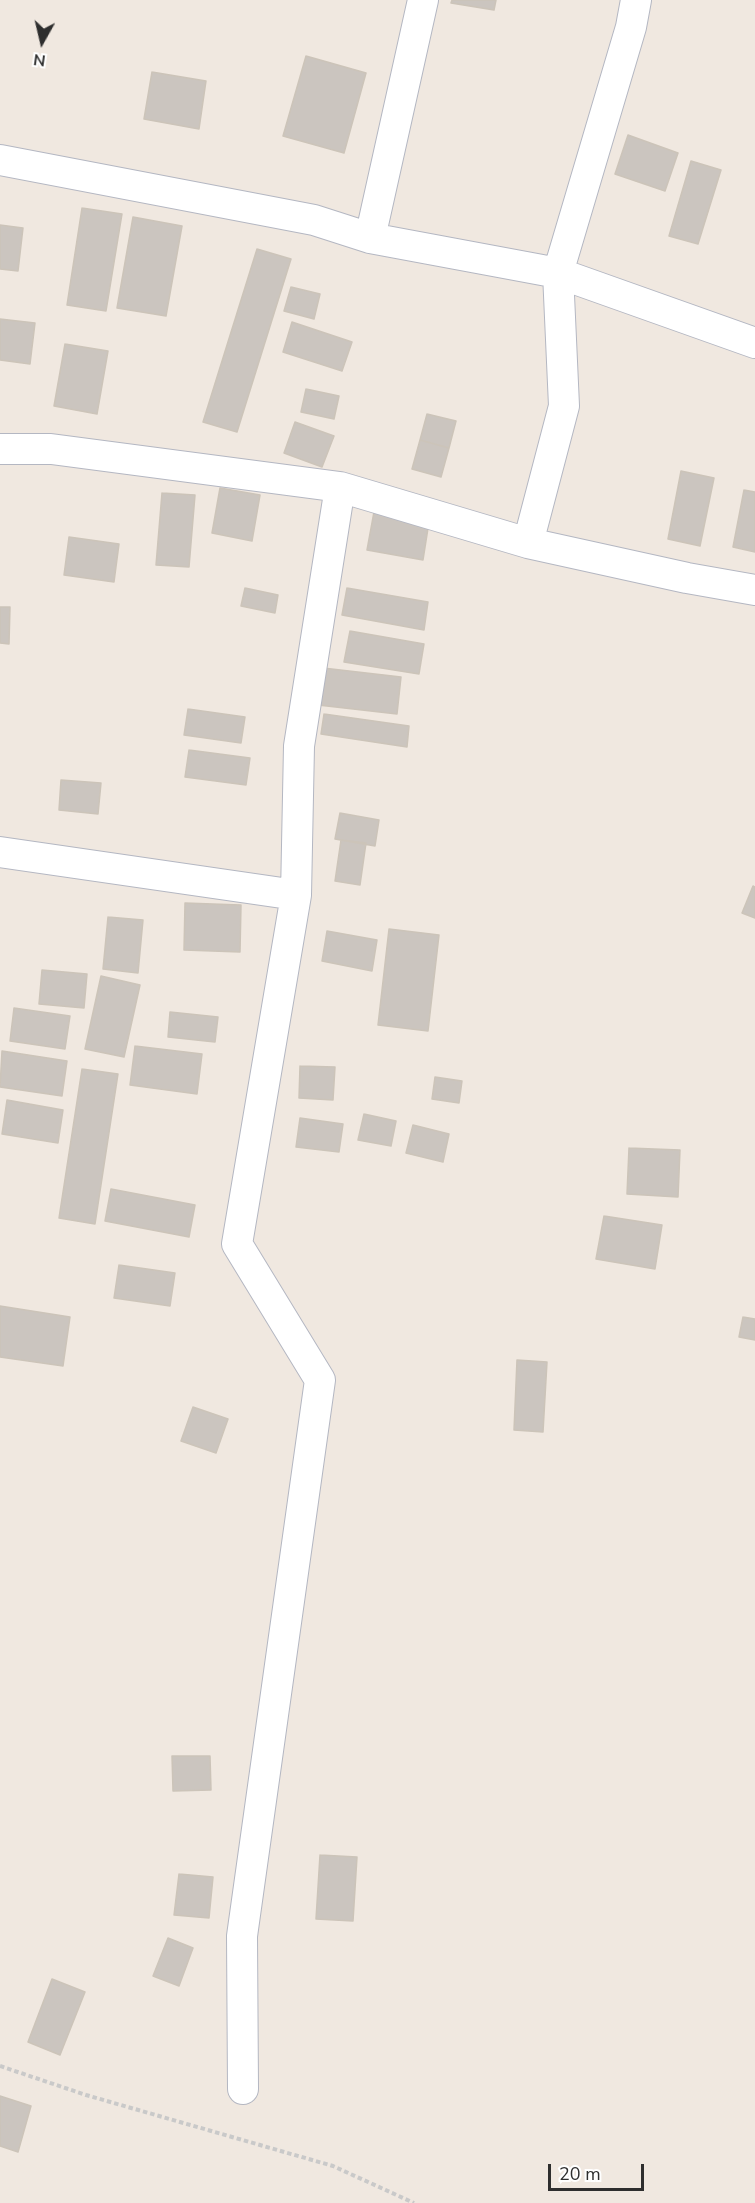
<!DOCTYPE html>
<html>
<head>
<meta charset="utf-8">
<style>
	body { margin:0 }
	#map { position:relative; width:755px; height:2203px; overflow:hidden; background:#f0e8e0; font-family:"Nunito Sans",sans-serif }
	canvas { display:block }
	.north { position:absolute; left:12px; top:12px; width:60px; height:60px; -webkit-text-stroke:4px #fff; paint-order:stroke; rotate:188deg; font-size:16px; font-weight:700; line-height:24px; text-align:center; color:#2e2e2e }
	.north::after { content:''; display:block; margin:auto; width:21px; height:27px; background:#2e2e2e; clip-path:polygon(50% 0,100% 100%,50% 72%,0 100%) }
	.scale { position:absolute; left:548px; top:2164px; width:96px; height:27px; box-sizing:border-box; border:3px solid #2e2e2e; border-top:0; padding-left:8px; font-size:18px; line-height:21px; white-space:nowrap; color:#2e2e2e; -webkit-text-stroke:4px #fff; paint-order:stroke }
</style>
</head>
<body>
<div id="map">
<canvas width="755" height="2203"></canvas>
<div class="north">N</div>
<div class="scale">20 m</div>
</div>
<script>
const g = document.querySelector('canvas').getContext('2d');
g.lineJoin = 'round';
function fill(path, color) { g.fillStyle = color; g.fill(path, 'evenodd'); }
const toPath = rows => new Path2D(rows.map(r => 'M' + r).join(''));
function trace(path, color, width, dash) { g.strokeStyle = color; g.lineWidth = width; g.lineCap = dash ? 'butt' : 'round'; g.setLineDash(dash || []); g.stroke(path); }
const building = toPath([
	[452,0,496,0,494,10,451,3,452,0],
	[306,56,366,73,344,153,283,136,306,56],
	[152,72,206,81,199,129,144,119,152,72],
	[628,135,678,153,665,191,615,174,628,135],
	[691,161,721,170,698,244,669,236,691,161],
	[82,208,122,214,106,311,67,305,82,208],
	[133,217,182,226,166,316,117,308,133,217],
	[0,225,23,228,18,271,0,269,0,225],
	[257,249,291,259,237,432,203,422,257,249],
	[291,287,320,294,314,319,284,311,291,287],
	[0,319,35,323,30,364,0,360,0,319],
	[292,322,352,342,342,371,283,352,292,322],
	[65,344,108,351,97,414,54,406,65,344],
	[306,389,339,396,334,419,301,412,306,389],
	[427,414,456,421,449,448,420,440,427,414],
	[295,422,334,436,322,467,284,453,295,422],
	[420,440,449,448,441,477,412,469,420,440],
	[681,471,714,478,700,546,668,539,681,471],
	[220,488,260,495,252,541,212,533,220,488],
	[744,490,755,492,755,552,733,547,744,490],
	[162,493,195,495,189,567,156,565,162,493],
	[374,512,429,522,423,560,367,550,374,512],
	[69,537,119,544,114,582,64,575,69,537],
	[245,588,278,595,275,613,241,606,245,588],
	[347,588,428,602,424,630,342,615,347,588],
	[0,607,10,607,9,644,0,643,0,607],
	[350,631,424,644,419,674,344,662,350,631],
	[323,668,401,677,397,714,318,705,323,668],
	[188,709,245,717,241,743,184,735,188,709],
	[324,714,409,726,407,747,321,734,324,714],
	[189,750,250,758,246,785,185,777,189,750],
	[61,780,101,783,98,814,59,810,61,780],
	[340,813,379,820,375,846,335,839,340,813],
	[341,840,366,843,360,885,335,881,341,840],
	[753,886,755,887,755,918,742,913,753,886],
	[185,903,241,905,240,952,184,950,185,903],
	[108,917,143,920,138,973,103,969,108,917],
	[389,929,439,935,428,1031,378,1025,389,929],
	[327,931,377,940,372,971,322,961,327,931],
	[42,970,87,974,84,1008,39,1004,42,970],
	[101,976,140,985,124,1057,85,1049,101,976],
	[14,1008,70,1016,65,1049,10,1041,14,1008],
	[170,1012,218,1017,215,1042,168,1037,170,1012],
	[135,1046,202,1054,197,1094,130,1085,135,1046],
	[2,1051,67,1061,62,1096,0,1087,2,1051],
	[300,1066,335,1067,333,1100,299,1098,300,1066],
	[82,1069,118,1074,95,1224,59,1218,82,1069],
	[435,1077,462,1081,459,1103,432,1099,435,1077],
	[7,1100,63,1110,58,1143,2,1134,7,1100],
	[364,1114,396,1121,391,1146,358,1140,364,1114],
	[300,1118,343,1124,339,1152,296,1147,300,1118],
	[413,1125,449,1134,443,1162,406,1153,413,1125],
	[629,1148,680,1150,678,1197,627,1194,629,1148],
	[111,1189,195,1205,189,1237,105,1221,111,1189],
	[604,1216,662,1225,655,1269,596,1259,604,1216],
	[119,1265,175,1273,170,1306,114,1298,119,1265],
	[0,1306,70,1317,63,1366,0,1357,0,1306],
	[743,1317,755,1319,755,1340,739,1337,743,1317],
	[517,1360,547,1362,543,1432,514,1430,517,1360],
	[193,1407,228,1419,216,1453,181,1441,193,1407],
	[172,1756,210,1756,211,1790,173,1791,172,1756],
	[320,1855,357,1857,353,1921,316,1919,320,1855],
	[179,1874,213,1877,209,1918,174,1915,179,1874],
	[168,1938,193,1948,179,1986,153,1976,168,1938],
	[52,1979,85,1992,60,2055,28,2042,52,1979],
	[0,2096,31,2106,18,2152,0,2146,0,2096]
]);
fill(building, '#cbc5bf');
trace(building, '#ccc4b9', 1.5);
const street = toPath([
	[0,160,314,220,370,238,558,273,755,343],
	[370,238,423,0],
	[0,449,51,449,340,487,299,746,296,895],
	[340,487,528,543,687,578,755,590],
	[528,543,564,406,558,273,631,27,636,0],
	[0,852,296,895,237,1244,320,1380,242,1936,243,2089]
]);
trace(street, '#b4b7c2', 32);
trace(toPath([
	[0,2066,86,2095,333,2166,414,2203]
]), '#c9c9c9', 4, [4.5, 3]);
trace(street, '#fff', 30);
</script>
</body>
</html>
